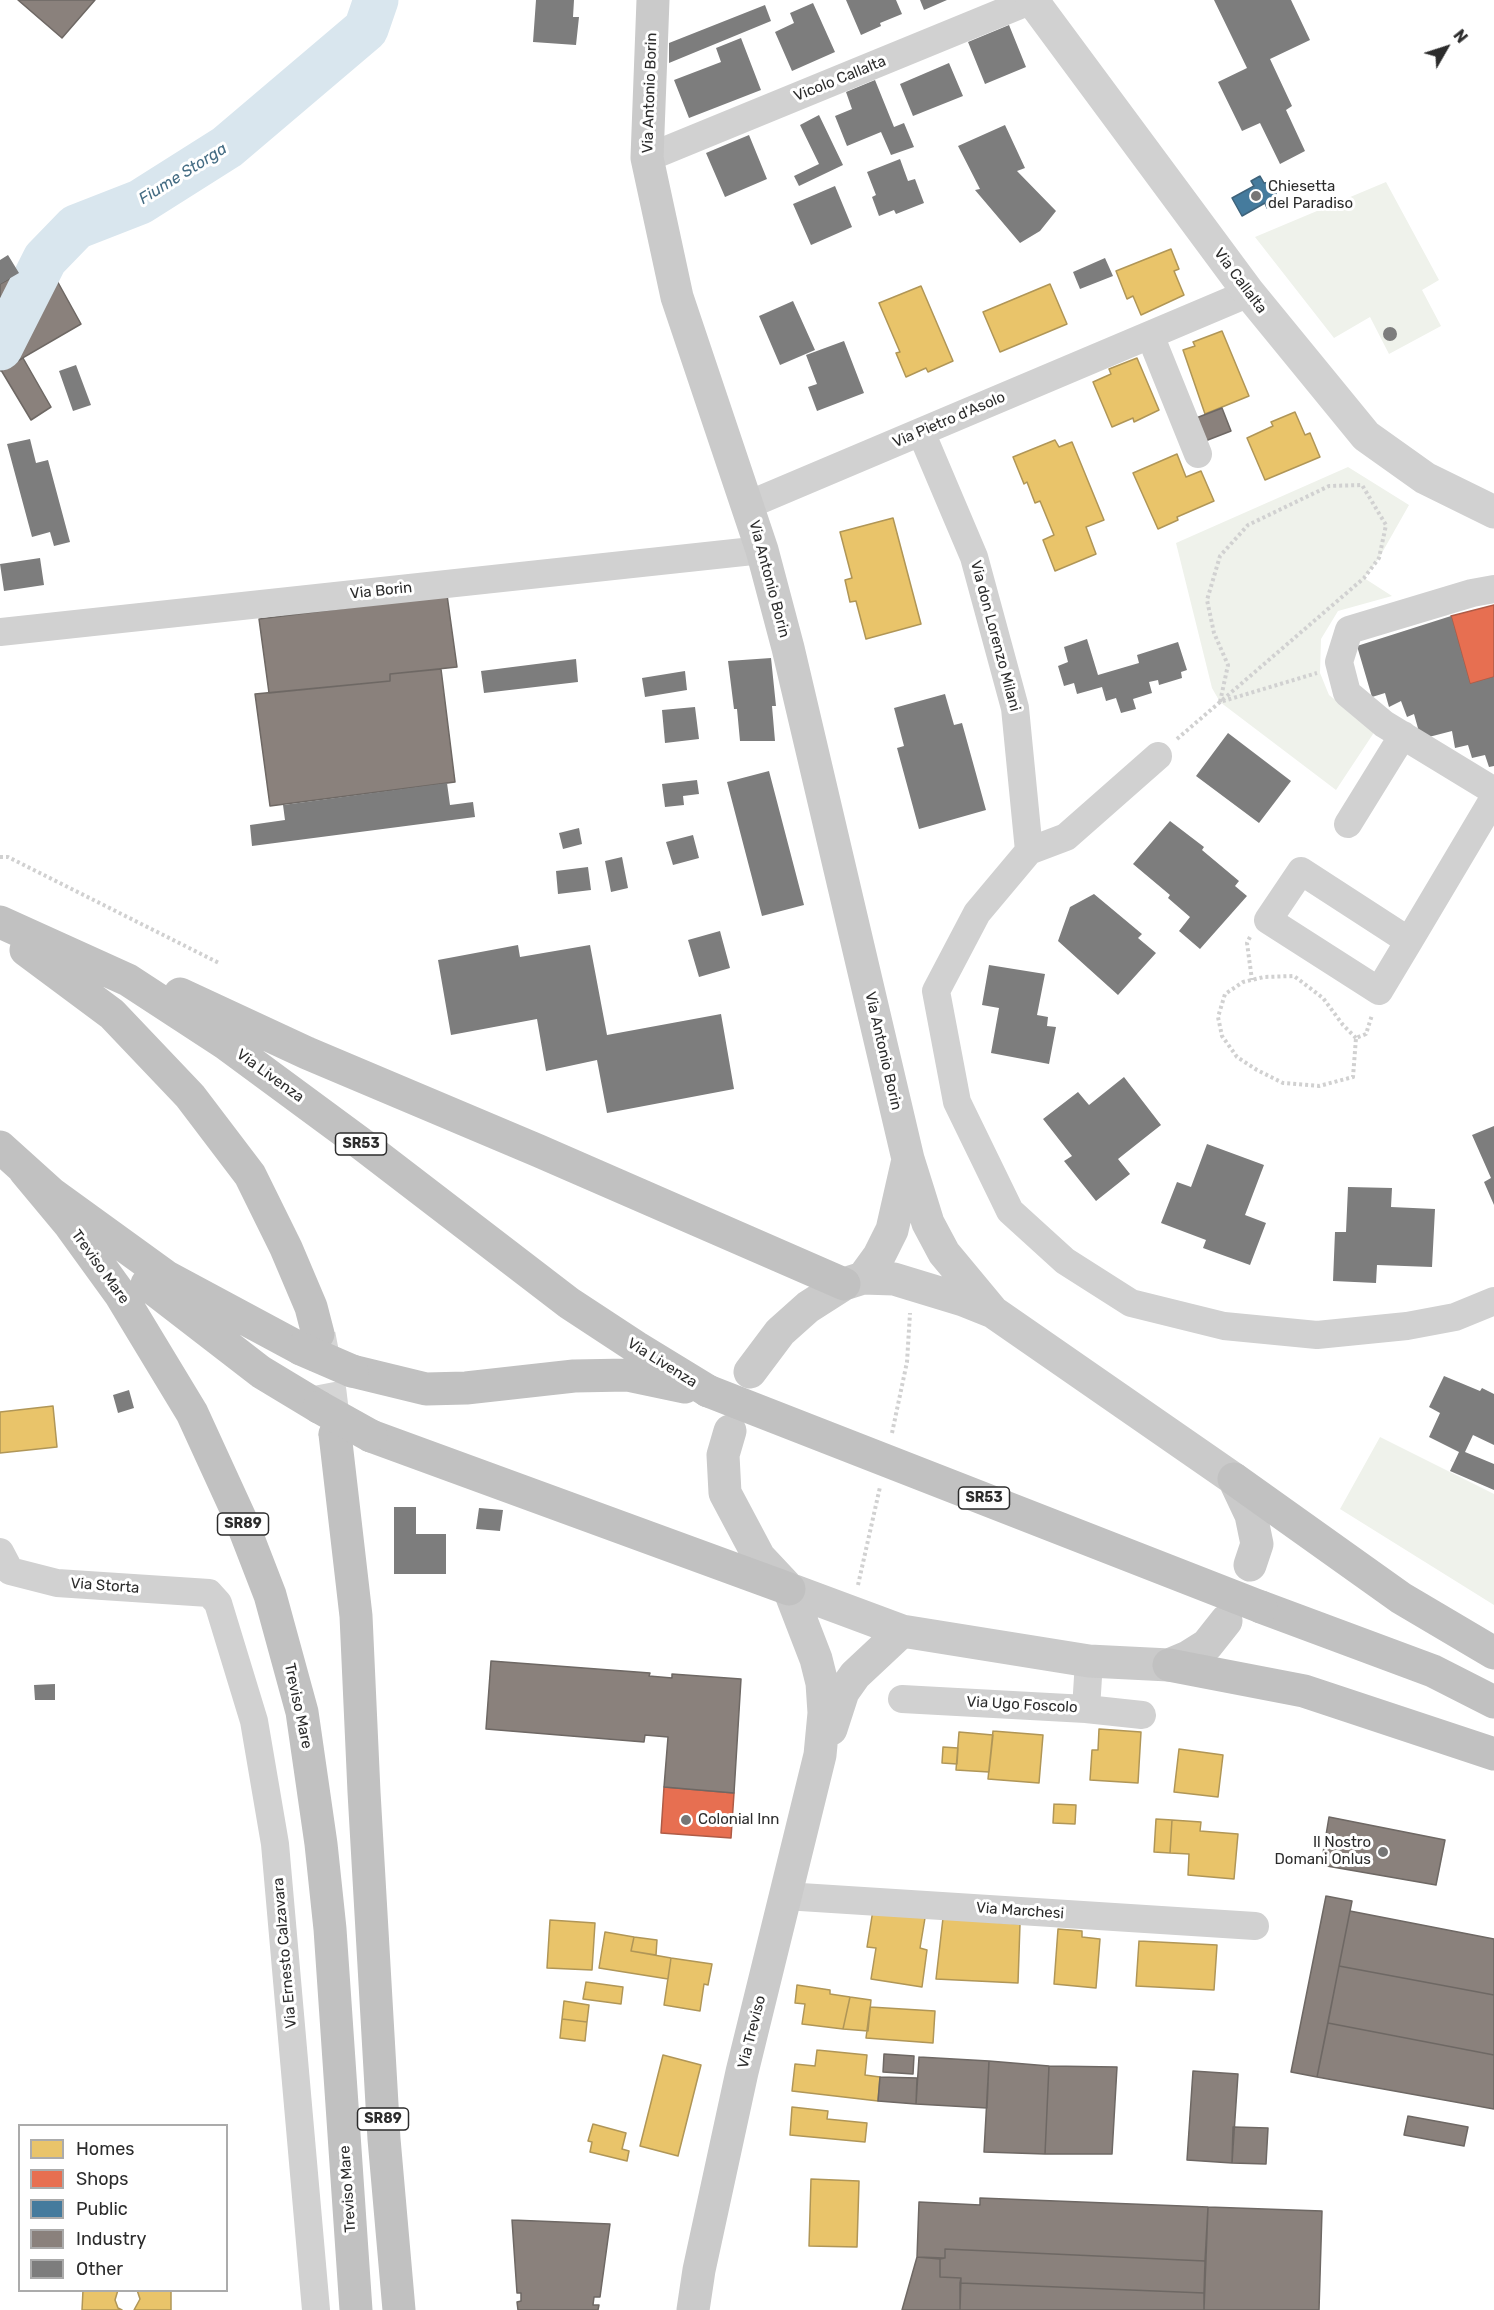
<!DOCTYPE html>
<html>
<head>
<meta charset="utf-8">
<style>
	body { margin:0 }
	#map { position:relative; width:1494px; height:2310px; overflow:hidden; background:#fff; font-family:Rubik,sans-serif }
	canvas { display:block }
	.legend { position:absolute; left:18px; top:2124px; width:210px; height:168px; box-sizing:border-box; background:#fff; border:2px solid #ababab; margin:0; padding:8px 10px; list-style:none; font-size:18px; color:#2c2c2c }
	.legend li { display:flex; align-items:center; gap:12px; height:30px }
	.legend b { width:30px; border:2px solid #ababab }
	.north { position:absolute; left:1416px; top:18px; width:60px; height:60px; -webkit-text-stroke:4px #fff; paint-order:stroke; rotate:51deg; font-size:16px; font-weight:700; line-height:24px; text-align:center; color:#2c2c2c }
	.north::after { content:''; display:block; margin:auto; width:21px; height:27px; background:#2c2c2c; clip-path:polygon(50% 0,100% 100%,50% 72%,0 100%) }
</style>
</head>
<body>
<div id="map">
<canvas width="1494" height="2310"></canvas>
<ul class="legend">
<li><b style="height:16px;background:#e9c46a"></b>Homes</li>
<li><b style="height:16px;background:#e76f51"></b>Shops</li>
<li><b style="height:16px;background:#457b9d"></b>Public</li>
<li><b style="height:16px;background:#8a817c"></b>Industry</li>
<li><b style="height:16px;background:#7d7d7d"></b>Other</li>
</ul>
<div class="north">N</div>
</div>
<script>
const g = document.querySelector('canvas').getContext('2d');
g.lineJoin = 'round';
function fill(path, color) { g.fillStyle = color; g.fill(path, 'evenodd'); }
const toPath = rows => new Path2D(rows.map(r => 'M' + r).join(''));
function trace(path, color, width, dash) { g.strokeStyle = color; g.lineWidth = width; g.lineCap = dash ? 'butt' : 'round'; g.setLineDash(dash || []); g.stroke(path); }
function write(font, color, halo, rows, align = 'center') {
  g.font = font + ' Rubik,sans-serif'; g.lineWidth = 6; g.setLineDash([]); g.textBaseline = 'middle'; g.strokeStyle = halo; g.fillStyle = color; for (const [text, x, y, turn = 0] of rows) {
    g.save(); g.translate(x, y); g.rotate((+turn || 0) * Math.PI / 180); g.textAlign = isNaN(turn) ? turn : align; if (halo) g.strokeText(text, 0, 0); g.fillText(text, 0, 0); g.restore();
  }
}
fill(toPath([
	[1386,182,1439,280,1422,290,1441,326,1389,354,1370,317,1334,338,1255,237],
	[1348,467,1409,505,1379,558,1364,578,1392,596,1338,611,1321,639,1320,673,1329,695,1375,731,1336,790,1220,702,1212,688,1176,543],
	[1380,1437,1494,1494,1494,1605,1340,1509]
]), '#eff2eb');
const homes = toPath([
	[1171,249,1179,269,1174,271,1184,295,1141,315,1133,296,1127,299,1116,271,1171,249],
	[1050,284,1067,324,1000,352,983,312,1050,284],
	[921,286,953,361,928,372,926,368,906,377,896,353,900,352,879,303,921,286],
	[1222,331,1249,396,1205,414,1183,350,1195,346,1193,342,1222,331],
	[1137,358,1159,410,1134,422,1133,418,1112,427,1093,382,1111,374,1109,369,1137,358],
	[1295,412,1305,435,1310,433,1320,457,1265,480,1247,438,1273,426,1271,422,1295,412],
	[1055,440,1059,447,1072,442,1104,520,1086,527,1096,554,1055,571,1043,540,1054,535,1040,501,1035,503,1027,482,1024,484,1013,457,1055,440],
	[1177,454,1186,477,1201,471,1214,501,1177,517,1178,520,1158,529,1133,473,1177,454],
	[893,518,921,624,866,639,856,601,850,602,845,580,852,578,840,532,893,518],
	[53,1406,57,1447,0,1453,0,1412,53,1406],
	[1099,1729,1141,1732,1138,1783,1090,1780,1092,1750,1098,1750,1099,1729],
	[993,1731,1043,1735,1039,1783,988,1779,993,1731],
	[959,1732,993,1735,989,1772,956,1770,959,1732],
	[943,1747,958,1748,957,1764,942,1763,943,1747],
	[1179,1749,1223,1755,1218,1797,1174,1792,1179,1749],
	[1054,1804,1076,1805,1075,1824,1053,1823,1054,1804],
	[1156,1819,1172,1820,1170,1853,1154,1852,1156,1819],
	[1172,1820,1201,1822,1200,1831,1238,1834,1234,1879,1188,1875,1189,1854,1170,1853,1172,1820],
	[874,1904,926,1912,920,1948,927,1950,922,1987,871,1979,876,1948,867,1947,874,1904],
	[943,1918,1020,1924,1018,1983,936,1979,943,1918],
	[550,1920,595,1923,592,1970,547,1968,550,1920],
	[1058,1929,1082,1931,1082,1937,1100,1939,1096,1988,1054,1984,1058,1929],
	[605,1932,634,1937,631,1951,671,1958,668,1979,599,1968,605,1932],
	[634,1937,657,1940,656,1955,631,1951,634,1937],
	[1139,1941,1217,1945,1214,1990,1136,1986,1139,1941],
	[671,1958,712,1964,708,1985,704,1984,700,2011,664,2005,671,1958],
	[586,1982,623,1987,621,2004,583,1999,586,1982],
	[797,1985,830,1990,830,1994,850,1997,843,2029,802,2024,805,2004,795,2003,797,1985],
	[850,1997,871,2000,868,2031,843,2029,850,1997],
	[564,2001,589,2005,587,2022,562,2019,564,2001],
	[870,2007,935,2011,933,2043,866,2038,870,2007],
	[562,2019,587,2022,585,2041,560,2038,562,2019],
	[817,2050,867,2055,865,2075,880,2077,878,2101,792,2091,795,2064,815,2066,817,2050],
	[663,2055,701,2065,678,2156,640,2146,663,2055],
	[792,2107,828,2111,827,2119,867,2123,865,2142,790,2135,792,2107],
	[593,2124,626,2133,622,2149,629,2151,627,2161,590,2152,592,2142,588,2141,593,2124],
	[811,2179,859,2181,857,2247,809,2246,811,2179],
	[83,2290,118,2290,115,2300,118,2308,122,2310,82,2310,83,2290],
	[137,2290,171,2290,171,2310,134,2310,140,2299,137,2290]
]);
fill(homes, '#e9c46a');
trace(homes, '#b09657', 1.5);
const shops = toPath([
	[1494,605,1494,677,1470,684,1451,616,1494,605],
	[664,1787,734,1793,731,1838,661,1833,664,1787]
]);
fill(shops, '#e76f51');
trace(shops, '#af5b46', 1.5);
const public = toPath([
	[1260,176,1264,183,1271,182,1276,185,1276,194,1271,199,1275,204,1267,208,1265,203,1242,216,1232,198,1254,186,1251,181,1260,176]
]);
fill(public, '#457b9d');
trace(public, '#3e637b', 1.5);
const industry = toPath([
	[18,0,95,0,62,38,18,0],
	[45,259,81,324,0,371,0,284,45,259],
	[23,358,51,407,31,420,1,370,23,358],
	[1222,408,1231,431,1200,443,1191,420,1222,408],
	[447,595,457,667,390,674,390,681,269,693,259,619,447,595],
	[441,669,455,782,270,806,255,694,390,681,390,674,441,669],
	[491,1661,650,1673,649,1676,672,1678,672,1674,741,1679,734,1793,664,1787,668,1737,645,1735,644,1742,486,1729,491,1661],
	[1329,1817,1445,1840,1436,1885,1321,1865,1329,1817],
	[1326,1896,1352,1901,1317,2077,1291,2072,1326,1896],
	[1350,1911,1494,1939,1494,1995,1339,1966,1350,1911],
	[1339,1966,1494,1995,1494,2055,1328,2023,1339,1966],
	[1328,2023,1494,2055,1494,2109,1317,2077,1328,2023],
	[884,2054,914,2056,913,2074,883,2072,884,2054],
	[919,2057,989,2061,987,2108,916,2104,919,2057],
	[989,2061,1049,2066,1045,2154,984,2152,989,2061],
	[1049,2066,1117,2067,1112,2154,1045,2154,1049,2066],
	[1193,2071,1238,2074,1232,2163,1187,2160,1193,2071],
	[880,2077,917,2078,916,2104,878,2101,880,2077],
	[1408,2116,1468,2127,1464,2146,1404,2135,1408,2116],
	[1233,2127,1268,2128,1266,2164,1232,2163,1233,2127],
	[980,2198,1208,2207,1205,2261,945,2249,945,2258,917,2257,919,2202,980,2205,980,2198],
	[1208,2207,1322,2211,1319,2310,1204,2310,1208,2207],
	[512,2220,610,2224,600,2297,594,2297,593,2305,599,2305,598,2310,518,2310,517,2302,521,2301,521,2293,517,2293,512,2220],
	[945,2249,1205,2261,1204,2293,960,2283,961,2278,940,2277,940,2259,945,2258,945,2249],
	[917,2257,940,2259,940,2277,961,2278,960,2310,902,2310,917,2257],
	[960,2283,1204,2293,1204,2310,960,2310,960,2283]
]);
fill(industry, '#8a817c');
trace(industry, '#6e6864', 1.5);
trace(toPath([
	[0,348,45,259,76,227,140,202,227,147,366,29,376,0]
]), '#d9e6ee', 45);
fill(toPath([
	[536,0,574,0,573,17,579,17,576,45,533,42],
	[846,0,896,0,902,14,880,23,881,26,861,35],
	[920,0,947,0,924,10],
	[1214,0,1291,0,1310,40,1270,59,1292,106,1286,110,1305,151,1280,164,1260,123,1242,131,1218,82,1247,68],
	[813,3,835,52,792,71,775,32,794,23,790,13],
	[765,5,771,21,669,63,669,43],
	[1009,25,1026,67,985,84,968,42],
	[741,38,761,90,689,118,674,80,721,62,716,48],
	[949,63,963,96,913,116,900,84],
	[875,80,894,127,904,123,914,147,891,155,881,132,847,146,835,116,852,109,846,92],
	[819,115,843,165,799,186,794,176,819,164,800,125],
	[1005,125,1025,168,1017,171,1056,211,1040,231,1020,243,975,190,980,189,958,146],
	[749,135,767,179,725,197,706,153],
	[900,159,908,181,915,179,924,203,896,214,894,210,879,216,872,197,876,195,867,172],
	[835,186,852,227,811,245,793,204],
	[8,255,19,273,0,284,0,260],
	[1105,258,1113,276,1080,289,1073,272],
	[793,301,815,350,780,365,759,316],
	'1383 334a7 7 0 1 1 14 0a7 7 0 1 1-14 0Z',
	[844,341,864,393,817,411,808,387,817,384,806,355],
	[76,365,91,405,73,411,59,371],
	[30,439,36,463,48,460,70,542,54,546,50,532,32,537,7,444],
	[40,558,44,585,4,591,0,564],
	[1451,616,1470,684,1494,677,1494,766,1489,767,1485,755,1472,758,1468,745,1455,748,1452,731,1421,739,1414,714,1407,717,1401,701,1389,707,1385,693,1372,697,1357,646],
	[1087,639,1098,675,1139,663,1137,655,1178,642,1187,670,1181,672,1182,678,1159,685,1158,680,1149,682,1152,693,1133,699,1136,709,1121,713,1116,698,1106,701,1102,687,1077,694,1074,683,1064,686,1058,666,1068,662,1064,647],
	[771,658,776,706,772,706,775,741,740,741,737,709,734,709,728,661],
	[576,659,578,682,484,693,481,671],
	[685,671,687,690,645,697,642,678],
	[945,694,954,725,962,723,986,810,919,829,897,748,904,746,894,708],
	[695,707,699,739,665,743,662,710],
	[1228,733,1291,781,1259,823,1196,776],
	[769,771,804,905,762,916,727,782],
	[697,780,699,794,683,796,684,805,665,807,662,784],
	[447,783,450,805,473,802,475,817,252,846,250,825,285,820,283,805],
	[1170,821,1204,847,1202,850,1239,881,1235,886,1247,896,1200,949,1179,931,1190,917,1168,898,1170,895,1133,864],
	[579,828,582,844,563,849,559,833],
	[693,835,699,858,673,865,666,842],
	[622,857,628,888,611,892,605,861],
	[588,867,591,890,558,894,556,871],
	[1094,894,1142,934,1138,938,1156,953,1118,995,1058,941,1070,907],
	[720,931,730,968,699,977,688,940],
	[518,945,520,957,590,945,607,1035,721,1014,734,1089,607,1113,597,1060,546,1071,537,1019,451,1035,438,960],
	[989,965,1045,974,1037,1015,1048,1017,1047,1026,1056,1027,1049,1064,991,1053,999,1008,982,1005],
	[1124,1077,1161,1125,1118,1159,1130,1174,1096,1201,1064,1161,1072,1156,1043,1119,1078,1092,1089,1105],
	[1494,1126,1494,1205,1484,1182,1491,1178,1472,1135],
	[1207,1144,1264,1165,1245,1215,1266,1223,1250,1265,1203,1248,1206,1240,1161,1223,1177,1182,1191,1187],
	[1348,1187,1392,1188,1391,1207,1435,1209,1432,1267,1377,1265,1376,1283,1333,1281,1335,1232,1346,1232],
	[1444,1376,1480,1391,1482,1388,1494,1394,1494,1445,1473,1435,1465,1452,1494,1464,1494,1490,1450,1471,1459,1452,1429,1437,1440,1413,1429,1407],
	[129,1390,134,1408,118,1413,113,1395],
	[394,1507,416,1507,416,1534,446,1534,446,1574,394,1574],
	[479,1508,503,1510,500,1531,476,1529],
	[55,1684,55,1700,35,1700,34,1685]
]), '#7d7d7d');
trace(toPath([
	[319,1335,330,1392,335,1434]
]), '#d5d5d5', 33, [33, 16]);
trace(toPath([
	[1177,739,1220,702,1364,578,1379,558,1386,525,1362,485,1329,486,1248,525,1220,556,1207,600,1214,633,1228,665,1220,702,1317,673],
	[0,857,8,857,219,963],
	[1250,937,1247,943,1252,980],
	[1356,1038,1343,1025,1323,998,1294,976,1264,977,1243,982,1225,994,1218,1017,1222,1036,1237,1057,1257,1070,1283,1083,1319,1086,1353,1077,1356,1038,1366,1034,1372,1015],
	[892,1433,907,1362,910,1313],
	[858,1585,880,1487]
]), '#d1d1d1', 4, [3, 3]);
trace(toPath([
	[647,158,1032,0],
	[1150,335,1198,454],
	[921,432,974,557,1015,708,1029,851,977,913,936,991,957,1102,1010,1211,1065,1261,1131,1303,1224,1326,1317,1335,1407,1326,1455,1317,1494,1301],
	[748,505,1249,293],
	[1494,589,1472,593,1349,630,1339,662,1347,693,1384,724,1494,791],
	[0,632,762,550],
	[1348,824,1403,735],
	[1029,851,1066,837,1158,756],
	[1409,941,1301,871,1268,920,1379,991,1409,941,1494,798],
	[0,1552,10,1571,57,1583,209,1593,218,1603,254,1721,275,1844,316,2310],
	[902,1699,1086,1709,1142,1715],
	[1086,1709,1089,1661],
	[785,1896,1255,1926]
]), '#d1d1d1', 28);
trace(toPath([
	[1032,0,1249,293,1366,436,1425,478,1494,512]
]), '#d1d1d1', 33);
trace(toPath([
	[653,0,647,158,677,297,762,550,788,648,908,1159,919,1194,928,1223,944,1253,993,1312],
	[863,1278,879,1256,892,1230,907,1164],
	[750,1372,780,1332,808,1307,844,1284,863,1278,894,1279,963,1300,993,1312,1234,1479,1251,1515,1257,1544,1250,1565],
	[730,1431,723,1455,725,1493,759,1557,789,1589,902,1631,1089,1661,1169,1665,1188,1657,1207,1645,1226,1621],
	[831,1729,843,1692,855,1675,902,1631],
	[693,2310,699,2270,742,2072,820,1755,824,1713,822,1683,816,1659,789,1589]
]), '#cacaca', 33);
trace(toPath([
	[0,922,128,980,226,1044,363,1145,569,1303,636,1347,708,1391],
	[26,950,112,1014,190,1096,250,1175,286,1248,311,1307,318,1334],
	[180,994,307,1053,539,1151,844,1284],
	[0,1147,51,1193,167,1277,301,1349],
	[25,1171,70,1225,120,1294,192,1413,241,1520,270,1595,302,1712,321,1844,330,1929,356,2310],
	[147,1284,261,1372,319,1407],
	[352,1371,426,1389,466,1388,574,1376,628,1375,685,1387],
	[335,1434,356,1616,364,1792,384,2139,399,2310],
	[371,1436,789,1589],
	[1234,1479,1401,1598,1494,1653],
	[1261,1607,1433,1671,1494,1702],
	[1169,1665,1304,1691,1494,1754]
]), '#c1c1c1', 33);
trace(toPath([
	[301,1349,352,1371],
	[708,1391,1261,1607],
	[319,1407,371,1436]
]), '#c1c1c1', 33);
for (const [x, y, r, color] of [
	[1256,196,6,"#767676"],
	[686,1820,6,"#767676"],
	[1383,1852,6,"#767676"]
]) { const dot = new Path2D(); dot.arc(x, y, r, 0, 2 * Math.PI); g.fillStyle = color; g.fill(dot); trace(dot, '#fff', 2); }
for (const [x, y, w] of [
	[361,1144,51],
	[984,1498,51],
	[243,1524,51],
	[383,2119,51]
]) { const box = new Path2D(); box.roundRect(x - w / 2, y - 11, w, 22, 4.5); g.fillStyle = '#fff'; g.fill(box); trace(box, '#2c2c2c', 1.5); }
write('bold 14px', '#2c2c2c', null, [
	["SR53",361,1144],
	["SR53",984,1498],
	["SR89",243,1524],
	["SR89",383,2119]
]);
write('15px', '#2c2c2c', '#fff', [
	["Vicolo Callalta",840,79,-22],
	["Via Antonio Borin",650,93,-88],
	["Via Callalta",1240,281,53],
	["Via Pietro d'Asolo",949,420,-23],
	["Via Antonio Borin",769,579,75],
	["Via Borin",381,591,-6],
	["Via don Lorenzo Milani",995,636,75],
	["Via Antonio Borin",883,1051,77],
	["Via Livenza",270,1076,36],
	["Treviso Mare",100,1267,54],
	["Via Livenza",662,1363,32],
	["Via Storta",105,1586,4],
	["Via Ugo Foscolo",1022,1705,3],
	["Treviso Mare",298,1706,78],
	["Via Marchesi",1020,1911,4],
	["Via Ernesto Calzavara",285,1953,-95],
	["Via Treviso",752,2032,-76],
	["Treviso Mare",348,2189,-94]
]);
write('15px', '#2c2c2c', '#fff', [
	["Chiesetta",1268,187],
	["del Paradiso",1268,204],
	["Colonial Inn",698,1820],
	["Il Nostro",1371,1843,"right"],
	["Domani Onlus",1371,1860,"right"]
], 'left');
write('italic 16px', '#446c83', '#fff', [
	["Fiume Storga",183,174,-32]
]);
</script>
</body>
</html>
